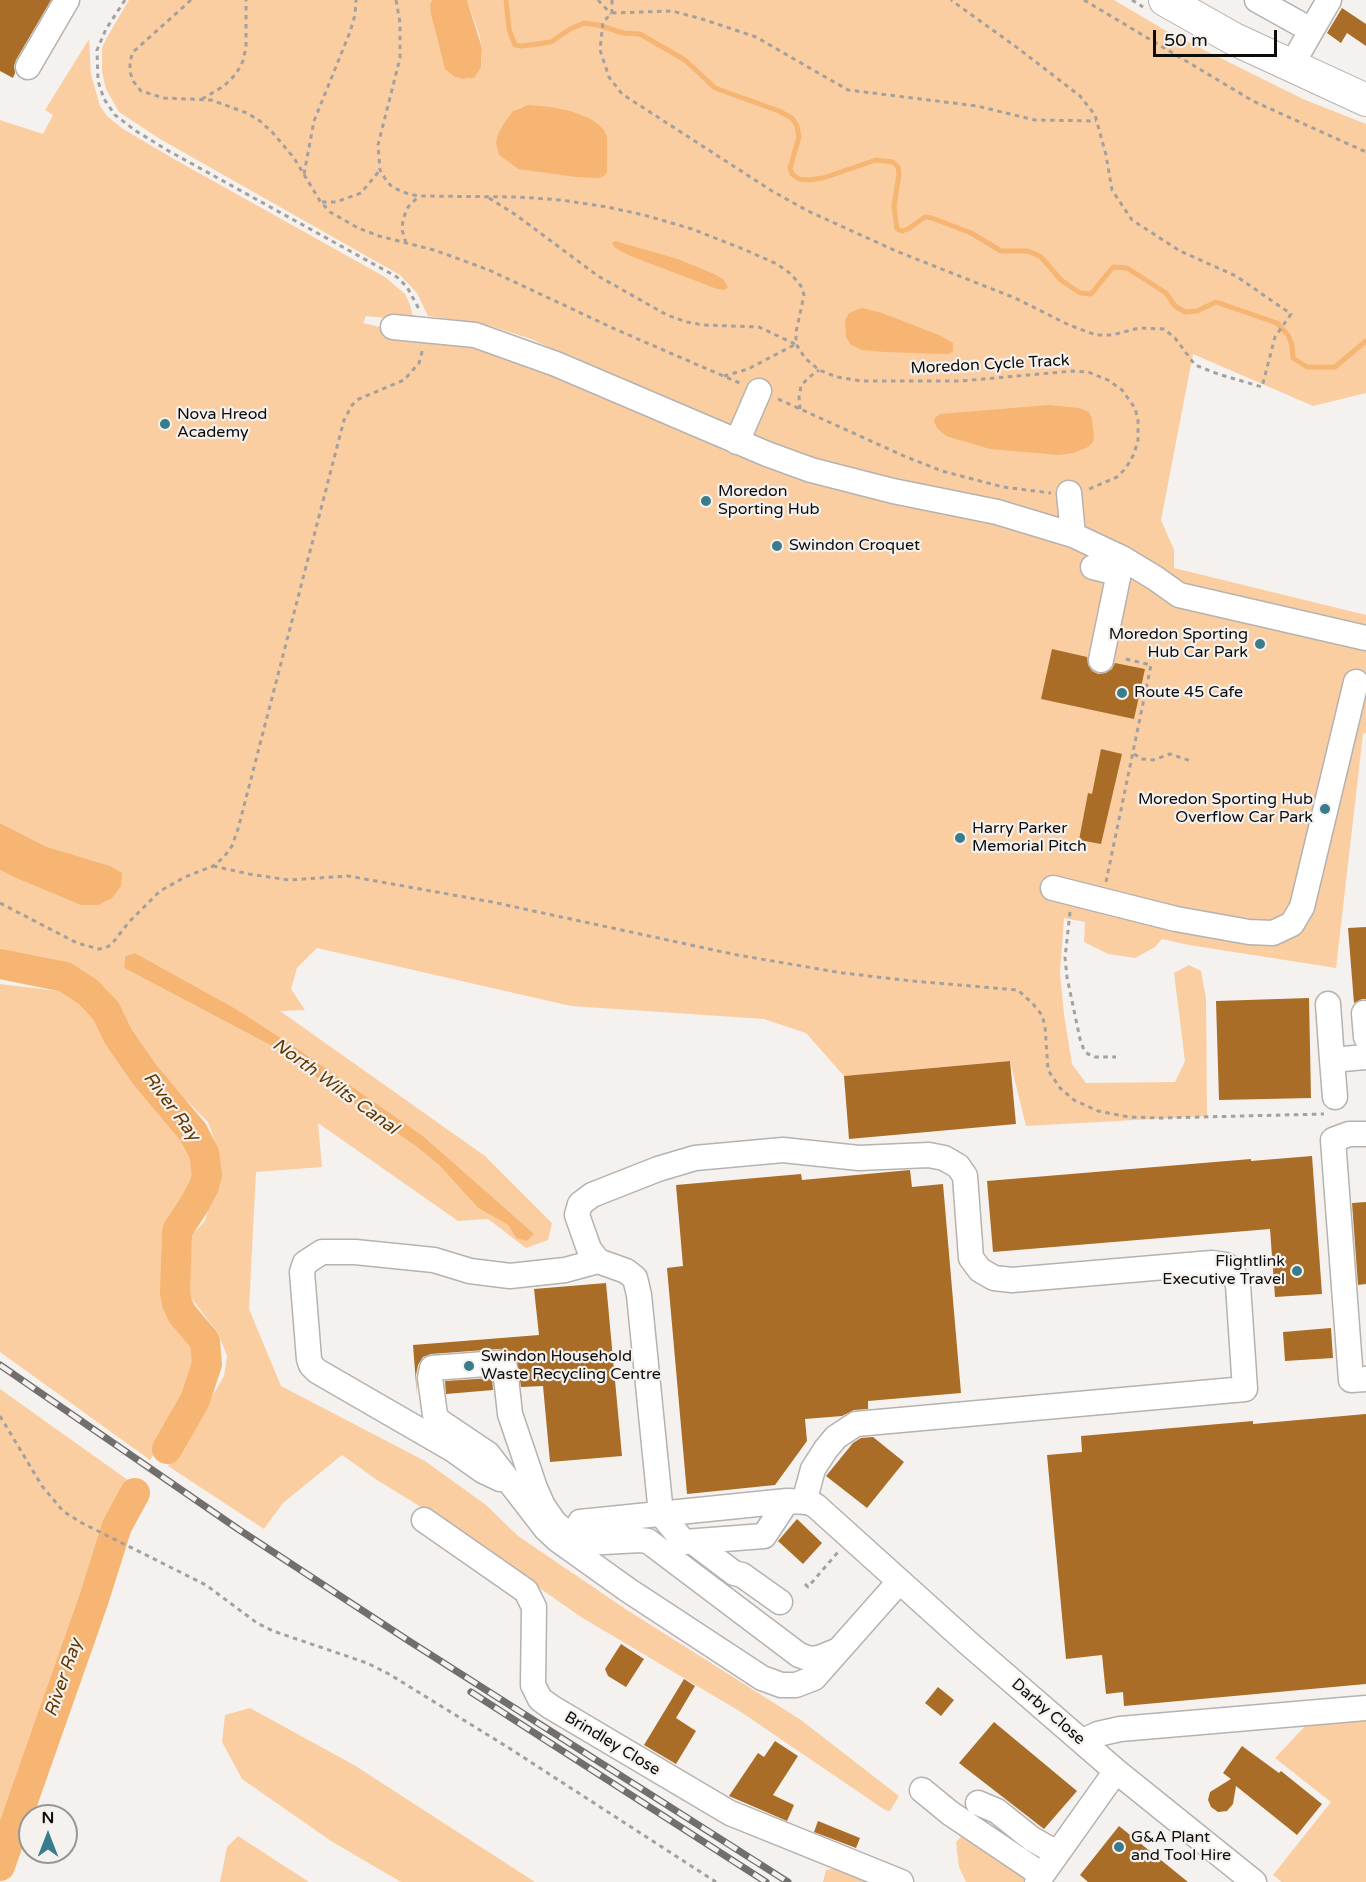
<!DOCTYPE html>
<html>
<head>
<meta charset="utf-8">
<style>
	body { margin:0 }
	#map { position:relative; width:1366px; height:1882px; overflow:hidden; background:#f5f1ee; font-family:"Varela Round",sans-serif }
	canvas { display:block }
	.north { position:absolute; left:18px; top:1804px; width:60px; height:60px; box-sizing:border-box; background:#f5f1ee; border:2px solid #989593; border-radius:50%; rotate:0deg; font-size:16px; font-weight:700; line-height:24px; text-align:center; color:#0d0c0b }
	.north::after { content:''; display:block; margin:auto; width:21px; height:27px; background:#397c8c; clip-path:polygon(50% 0,100% 100%,50% 72%,0 100%) }
	.scale { position:absolute; left:1153px; top:30px; width:124px; height:27px; box-sizing:border-box; border:3px solid #0d0c0b; border-top:0; padding-left:8px; font-size:18px; line-height:21px; white-space:nowrap; color:#0d0c0b; -webkit-text-stroke:4px #f5f1ee; paint-order:stroke }
</style>
</head>
<body>
<div id="map">
<canvas width="1366" height="1882"></canvas>
<div class="north">N</div>
<div class="scale">50 m</div>
</div>
<script>
const g = document.querySelector('canvas').getContext('2d');
g.lineJoin = 'round';
function fill(path, color) { g.fillStyle = color; g.fill(path, 'evenodd'); }
const toPath = rows => new Path2D(rows.map(r => 'M' + r).join(''));
function trace(path, color, width, dash) { g.strokeStyle = color; g.lineWidth = width; g.lineCap = dash ? 'butt' : 'round'; g.setLineDash(dash || []); g.stroke(path); }
function write(font, color, halo, rows, align = 'center') {
  g.font = font + ' "Varela Round",sans-serif'; g.lineWidth = 4.5; g.setLineDash([]); g.textBaseline = 'middle'; g.strokeStyle = halo; g.fillStyle = color; for (const [text, x, y, turn = 0] of rows) {
    g.save(); g.translate(x, y); g.rotate((+turn || 0) * Math.PI / 180); g.textAlign = isNaN(turn) ? turn : align; if (halo) g.strokeText(text, 0, 0); g.fillText(text, 0, 0); g.restore();
  }
}
fill(toPath([
	[129,0,432,0,430,5,455,77,463,79,469,79,481,67,482,59,482,48,479,34,467,0,1114,0,1168,32,1303,99,1366,124,1366,393,1313,406,1193,354,1161,520,1174,550,1174,568,1366,615,1366,733,1363,734,1336,968,1189,945,1162,939,1155,947,1135,958,1108,954,1084,942,1085,922,1064,918,1060,973,1064,1014,1072,1064,1086,1083,1175,1082,1185,1061,1174,973,1189,965,1201,971,1206,998,1207,1116,1026,1126,1010,1061,844,1076,806,1033,764,1019,571,1006,317,948,297,968,291,989,305,1010,280,1011,485,1156,552,1223,548,1240,526,1248,488,1219,458,1221,318,1123,322,1167,256,1172,249,1309,281,1386,425,1461,486,1505,518,1536,627,1610,801,1720,899,1796,890,1811,885,1810,741,1712,581,1617,442,1520,377,1480,342,1455,283,1503,264,1529,168,1466,194,1428,224,1376,227,1356,218,1333,189,1295,183,1259,187,1240,205,1221,215,1185,219,1152,208,1122,147,1061,114,1003,74,981,0,964,0,870,14,877,73,856,47,847,0,823,0,120,43,134,53,115,45,110,89,39,91,74,100,106,107,116,123,129,174,159,385,277,405,294,410,305,414,321,366,316,363,323,410,334,576,360,531,339,484,324,428,316,417,293,400,275,160,139,119,112,106,89,102,72,102,48,106,39],
	[521,107,607,161,518,169,499,155,504,123,514,111],
	[135,953,233,1008,298,1049,423,1136,533,1235,516,1238,508,1225,478,1208,439,1165,417,1147,272,1046,124,968,125,956],
	[0,984,75,993,99,1013,128,1070,160,1104,188,1136,196,1159,194,1184,161,1247,164,1282,194,1349,191,1377,164,1440,150,1460,0,1352],
	[0,1389,132,1483,12,1790,0,1834],
	[250,1708,354,1765,535,1882,401,1882,331,1841,242,1779,222,1742,225,1715],
	[1366,1719,1366,1882,1282,1882,1273,1875,1331,1802,1275,1758,1306,1725],
	[963,1835,1025,1877,1023,1882,966,1882,959,1867,956,1842],
	[238,1836,309,1882,220,1882,227,1847],
	[837,1868,873,1882,823,1882,826,1870]
]), '#fbcea2');
fill(toPath([
	[432,0,467,0,482,48,481,67,474,78,463,79,455,77,445,69,431,14,430,5],
	[528,105,551,107,570,111,589,118,598,124,604,130,607,138,607,172,604,176,598,178,576,177,518,169,499,155,496,143,498,134,504,123,513,111],
	[615,241,678,259,714,274,723,279,728,287,725,290,717,289,628,255,614,247,612,243],
	[862,308,882,313,939,335,953,343,953,351,949,354,942,354,885,352,862,350,851,345,846,337,845,320,849,313],
	[1049,405,1079,408,1089,412,1092,419,1094,436,1093,442,1088,447,1073,453,1059,455,990,449,946,436,938,429,934,422,935,418,940,414],
	[0,823,47,847,110,866,122,873,121,886,112,898,98,905,81,905,14,877,0,870],
	[135,953,234,1008,298,1049,423,1136,534,1234,527,1241,516,1238,508,1225,478,1208,439,1165,417,1147,272,1046,124,968,125,956]
]), '#f6b572');
trace(toPath([
	[506,0,509,29,515,45,522,46,551,42,570,29,584,23,598,25,623,33,640,34,685,60,715,88,779,111,792,118,797,126,799,137,790,168,792,174,799,179,809,180,823,178,876,160,893,162,898,167,899,174,894,206,897,229,902,231,908,229,925,217,932,218,971,233,1001,251,1027,251,1033,253,1041,257,1061,280,1080,293,1091,294,1113,267,1127,268,1166,293,1175,306,1185,312,1197,311,1216,302,1277,323,1288,335,1292,345,1293,358,1307,367,1335,367,1366,341]
]), '#f6b572', 5);
trace(toPath([
	[0,964,65,977,88,992,106,1011,118,1036,145,1075,193,1132,204,1153,207,1175,204,1186,194,1205,177,1231,175,1292,177,1303,182,1314,205,1341,207,1364,195,1400,167,1449],
	[0,1866,94,1599,117,1526,135,1493]
]), '#f6b572', 30);
fill(toPath([
	[0,0,51,0,16,60,14,66,15,73,13,78,0,71],
	[1342,8,1366,24,1366,46,1347,33,1341,43,1327,33],
	[1052,649,1087,657,1088,665,1092,671,1098,674,1106,673,1112,669,1115,663,1145,669,1134,719,1041,699],
	[1101,749,1122,754,1101,844,1079,840,1088,793,1092,794],
	[1366,927,1366,999,1362,999,1354,1003,1348,928],
	[1309,998,1311,1098,1219,1100,1216,1001],
	[1010,1061,1016,1124,849,1139,844,1076],
	[1312,1156,1322,1294,1275,1297,1270,1229,993,1252,987,1181,1251,1159,1251,1161],
	[910,1170,912,1187,943,1184,961,1393,868,1401,868,1409,854,1410,842,1416,805,1419,807,1441,775,1485,687,1494,667,1268,683,1266,676,1185,801,1174,802,1180],
	[1366,1202,1366,1284,1358,1285,1352,1203],
	[606,1283,622,1456,550,1462,543,1386,521,1387,517,1361,505,1350,498,1349,431,1354,423,1357,418,1365,416,1375,417,1396,413,1345,539,1335,534,1289],
	[1331,1328,1333,1358,1285,1361,1283,1332],
	[492,1378,493,1390,446,1394,445,1381],
	[1366,1414,1366,1684,1124,1706,1123,1692,1106,1694,1102,1655,1066,1659,1047,1455,1082,1452,1081,1436,1253,1421,1253,1424],
	[873,1437,904,1462,867,1508,826,1476,853,1443,861,1438],
	[797,1519,822,1543,803,1564,778,1541],
	[621,1644,644,1659,626,1687,608,1676,605,1669],
	[684,1679,695,1686,676,1718,696,1731,676,1764,644,1745],
	[938,1687,954,1700,941,1716,925,1703],
	[994,1722,1077,1791,1044,1829,959,1763],
	[775,1741,798,1756,773,1795,794,1805,787,1821,729,1796,758,1753,764,1757],
	[1242,1746,1279,1773,1281,1771,1322,1804,1297,1835,1236,1786,1233,1804,1227,1811,1218,1812,1211,1807,1208,1800,1210,1792,1231,1779,1223,1773],
	[818,1821,860,1838,856,1848,814,1832],
	[1119,1826,1188,1882,1088,1882,1080,1875]
]), '#aa6d27');
const minor = toPath([
	[1257,0,1311,30],
	[1291,66,1329,0],
	[28,67,67,0],
	[393,327,475,335,556,364,767,454,811,470,893,491,997,512,1073,535,1122,558,1155,578,1179,595,1366,638],
	[737,442,759,391],
	[1069,493,1073,535],
	[1093,567,1118,573],
	[1101,660,1122,558],
	[1053,888,1176,919,1249,932,1273,933,1292,924,1302,907,1356,682],
	[1328,1004,1332,1060,1366,1057],
	[1364,1013,1366,1037],
	[1332,1060,1335,1097],
	[1366,1134,1349,1134,1333,1140,1351,1380,1366,1379],
	[500,1479,483,1471,452,1449,317,1371,311,1365,309,1359,302,1272,305,1263,322,1252,355,1252,434,1260,470,1271,510,1276,565,1270,598,1261],
	[787,1501,764,1536,684,1542,661,1514,639,1295,635,1278,626,1271,598,1261,589,1249,577,1215,580,1204,592,1195,658,1169,695,1158,783,1150,859,1158,929,1155,944,1158,958,1166,965,1176,971,1258,980,1270,994,1278,1012,1280,1212,1263,1226,1265,1233,1272,1238,1285,1245,1389,856,1424,836,1437,826,1449,813,1469,804,1502],
	[424,1520,526,1591,534,1607,533,1685,540,1699,551,1707,730,1813,901,1882],
	[580,1522,787,1501,809,1502,816,1506,967,1642,1116,1771,1254,1882],
	[693,1542,734,1573,742,1575,780,1602],
	[836,1651,819,1658,810,1659,799,1655,648,1541,640,1540,586,1543,564,1531,554,1522,543,1506,535,1488,510,1414,505,1368,503,1365,499,1363,432,1368,430,1378,435,1415,439,1421,488,1454,546,1529,558,1540,628,1590,762,1678,781,1685,796,1685,814,1678,899,1582],
	[1082,1741,1098,1734,1120,1729,1366,1708],
	[922,1790,950,1813,1042,1875],
	[978,1803,997,1811,1032,1839,1057,1853],
	[1037,1882,1116,1771]
]);
const major = toPath([
	[1165,0,1234,39,1366,100]
]);
trace(minor, '#b5b2af', 27);
trace(major, '#b5b2af', 34);
trace(toPath([
	[125,0,106,29,97,50,98,81,104,99,115,115,136,131,167,150,397,277,407,287,419,309],
	[191,0,133,52,130,61,130,72,133,81,141,91,164,98,211,100,247,113,260,121,273,133,294,158,320,201,330,212,358,228,379,236,434,250,489,270,617,330,742,384],
	[396,0,400,23,400,58,378,145,380,170,386,180,392,187,408,194,419,196,518,197,561,200,607,207,644,215,692,229,743,249,777,264,791,274,801,286,804,295,796,332,796,344,805,358,819,370,837,377,861,381,961,381,1073,371,1088,372,1108,380,1122,390,1135,408,1138,420,1138,440,1134,454,1126,468,1117,477,1087,490],
	[598,0,611,14],
	[612,0,612,13,603,22,600,50,609,77,622,94,772,191,808,211,896,251,1015,298,1069,325,1096,335,1112,335,1139,328,1164,329,1175,338,1195,365,1218,374,1262,387,1275,337,1291,314,1236,276,1180,251,1132,220,1112,190,1106,155,1095,115,1080,96,1019,49,951,0],
	[1084,0,1253,101,1366,152],
	[1132,0,1143,7],
	[612,13,672,11,702,19,756,37,848,90,977,106,1035,120,1096,121],
	[202,99,224,86,236,74,243,61,246,47,246,0],
	[304,174,314,121,350,32,355,15,356,0],
	[489,198,516,215,598,276,667,315,687,322,703,325,759,327,795,344],
	[322,202,336,202,361,193,380,170],
	[406,243,402,230,403,219,408,207,418,197],
	[724,376,748,369,796,344],
	[778,399,904,456,942,471,1003,487,1051,493],
	[800,409,799,397,801,386,808,378,819,370],
	[1134,754,1142,759,1153,760,1170,754,1191,761],
	[213,866,249,874,289,880,348,876,492,902,737,955,843,973,912,981,1018,990,1033,1004,1042,1015,1045,1026,1048,1070,1060,1088,1074,1100,1098,1111,1129,1117,1161,1118,1324,1114],
	[1106,882,1151,665,1122,658],
	[0,903,77,943,99,949,105,948,111,945,129,922,160,891,185,877,213,866,224,857,232,846,238,829,344,420,352,405,359,399,404,380,419,363,423,348],
	[1070,912,1065,958,1067,977,1080,1039,1084,1050,1088,1054,1095,1057,1116,1057],
	[0,1416,42,1486,63,1511,80,1522,206,1585,257,1623,273,1631,367,1663,389,1674,509,1748,716,1882],
	[805,1584,808,1587,838,1552]
]), '#a3a09e', 3, [4.5, 4.5]);
trace(minor, '#fff', 24);
trace(major, '#fff', 32);
const rail = toPath([
	[0,1365,238,1529,409,1641,788,1882],
	[471,1692,766,1882]
]);
trace(rail, '#716e6d', 7);
trace(rail, '#f5f1ee', 4.5, [14]);
for (const [x, y, r, color] of [
	[165,424,6,"#397c8c"],
	[706,501,6,"#397c8c"],
	[777,546,6,"#397c8c"],
	[1260,644,6,"#397c8c"],
	[1122,693,6,"#397c8c"],
	[1325,809,6,"#397c8c"],
	[960,838,6,"#397c8c"],
	[1297,1271,6,"#397c8c"],
	[469,1366,6,"#397c8c"],
	[1119,1847,6,"#397c8c"]
]) { const dot = new Path2D(); dot.arc(x, y, r, 0, 2 * Math.PI); g.fillStyle = color; g.fill(dot); trace(dot, '#f5f1ee', 2); }
write('16px', '#0d0c0b', '#f5f1ee', [
	["Moredon Cycle Track",990,365,-3],
	["Darby Close",1048,1712,41],
	["Brindley Close",612,1744,31]
]);
write('16px', '#0d0c0b', '#f5f1ee', [
	["Nova Hreod",177,415],
	["Academy",177,433],
	["Moredon",718,492],
	["Sporting Hub",718,510],
	["Swindon Croquet",789,546],
	["Moredon Sporting",1248,635,"right"],
	["Hub Car Park",1248,653,"right"],
	["Route 45 Cafe",1134,693],
	["Moredon Sporting Hub",1313,800,"right"],
	["Overflow Car Park",1313,818,"right"],
	["Harry Parker",972,829],
	["Memorial Pitch",972,847],
	["Flightlink",1285,1262,"right"],
	["Executive Travel",1285,1280,"right"],
	["Swindon Household",481,1357],
	["Waste Recycling Centre",481,1375],
	["G&A Plant",1131,1838],
	["and Tool Hire",1131,1856]
], 'left');
write('italic 18px', '#623800', '#f5f1ee', [
	["North Wilts Canal",335,1087,36],
	["River Ray",171,1107,53],
	["River Ray",64,1678,-71]
]);
</script>
</body>
</html>
